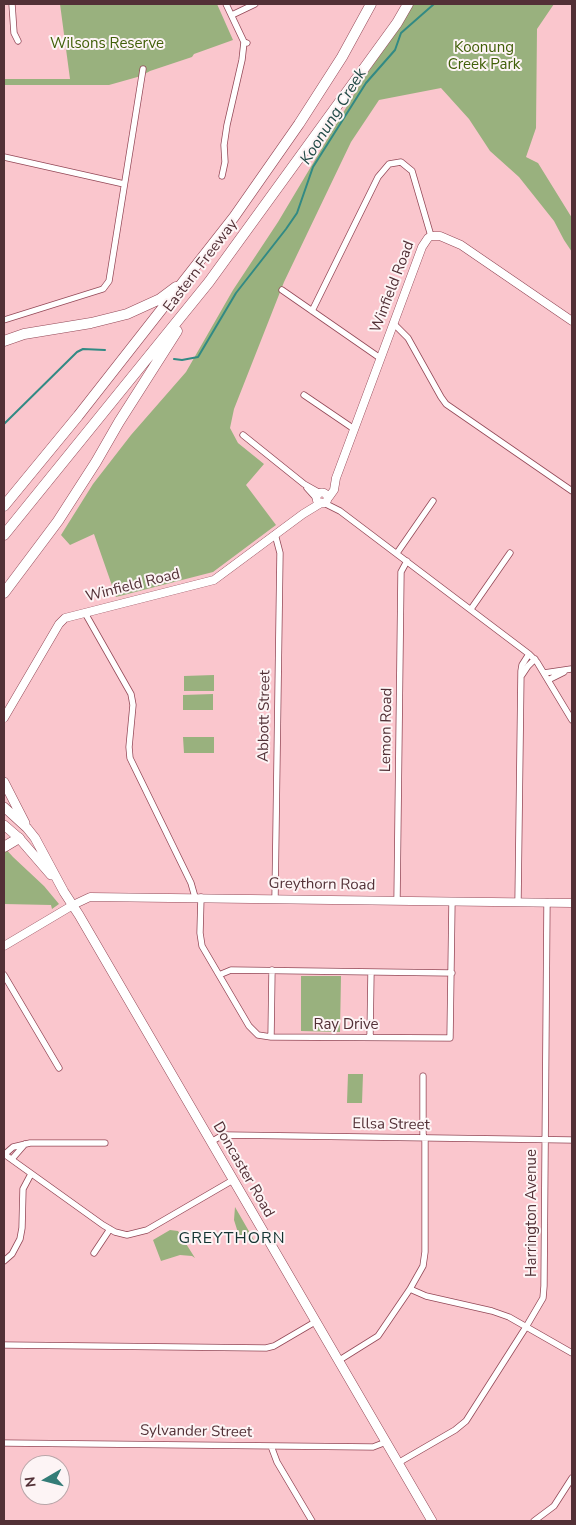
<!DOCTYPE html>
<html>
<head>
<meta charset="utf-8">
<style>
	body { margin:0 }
	#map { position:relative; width:576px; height:1525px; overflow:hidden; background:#fac6cd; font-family:"Nunito Sans",sans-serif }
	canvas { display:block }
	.frame { position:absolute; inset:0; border:5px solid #523036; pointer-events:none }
	.north { position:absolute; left:20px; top:1455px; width:50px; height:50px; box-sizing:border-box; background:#fdf4f5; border:1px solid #b9a6a9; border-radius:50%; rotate:262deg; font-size:14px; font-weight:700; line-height:20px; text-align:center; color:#523036 }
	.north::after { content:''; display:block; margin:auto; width:18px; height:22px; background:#347c77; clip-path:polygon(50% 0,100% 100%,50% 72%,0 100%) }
</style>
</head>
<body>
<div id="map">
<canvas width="576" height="1525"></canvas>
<div class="frame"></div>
<div class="north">N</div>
</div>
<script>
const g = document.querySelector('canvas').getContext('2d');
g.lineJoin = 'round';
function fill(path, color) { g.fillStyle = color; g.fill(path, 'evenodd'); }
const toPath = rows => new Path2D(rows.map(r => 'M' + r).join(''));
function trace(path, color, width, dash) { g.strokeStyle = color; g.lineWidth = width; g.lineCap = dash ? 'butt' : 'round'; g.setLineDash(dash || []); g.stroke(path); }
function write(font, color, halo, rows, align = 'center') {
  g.font = font + ' "Nunito Sans",sans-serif'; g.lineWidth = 4; g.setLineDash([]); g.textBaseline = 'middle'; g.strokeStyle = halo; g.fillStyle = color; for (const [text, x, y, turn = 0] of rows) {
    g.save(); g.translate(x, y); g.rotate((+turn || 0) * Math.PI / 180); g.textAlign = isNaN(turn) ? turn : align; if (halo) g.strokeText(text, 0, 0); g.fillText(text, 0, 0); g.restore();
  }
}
fill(toPath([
	[60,4,217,4,233,40,194,54,192,57,150,71,141,76,109,85,4,85,4,79,70,79],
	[413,4,554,4,537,29,536,128,526,157,538,163,572,218,572,252,564,240,554,221,519,177,490,151,469,119,441,88,379,100,351,142,284,282,234,409,230,428,238,443,264,464,246,485,276,525,213,572,116,597,94,534,70,545,61,535,93,484,131,435,186,372,233,290,278,222,359,86],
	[214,675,214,691,184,691,184,676],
	[213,694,213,710,183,710,183,695],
	[183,737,214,737,214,753,184,753],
	[4,847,13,857,44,886,59,904,52,909,51,905,4,904],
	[301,976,341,976,340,1032,301,1031],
	[348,1074,363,1074,362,1103,347,1103],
	[235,1207,254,1240,247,1241,240,1239,234,1220],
	[170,1230,178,1231,195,1258,192,1256,180,1255,161,1261,153,1240]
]), '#99b17e');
trace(toPath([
	[174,359,182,360,198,357,236,293,286,229,297,213,313,167,366,83,395,50,401,33,434,4],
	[4,424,77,352,83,349,105,350]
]), '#328a84', 2);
const street = toPath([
	[12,4,14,33,18,41],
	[226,4,244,42,247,43],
	[232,15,255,4],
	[4,157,124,184],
	[222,176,225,162,224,145,227,125,242,60,244,42],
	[282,290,380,358],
	[312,311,378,177,389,164,401,162,412,171,431,236],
	[4,320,103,289,109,281,143,69],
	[393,323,408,338,441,397,446,404,572,491],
	[304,395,354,429],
	[243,435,304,484,320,493],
	[307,488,316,498],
	[324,503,340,511,529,654,537,662,572,720],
	[397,553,433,501],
	[471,609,510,553],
	[85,613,131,694,133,705,129,747,130,758,191,883,195,897],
	[544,673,571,669],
	[522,675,528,666,535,659],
	[548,680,564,672],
	[201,897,200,933,202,946,249,1026,258,1035,271,1037,450,1038,452,901],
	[275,898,280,553,275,534],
	[397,900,401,572,407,561],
	[518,902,521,671,522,665,529,654],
	[4,975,59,1068],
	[219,975,231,970,452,973],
	[271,1037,272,970],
	[370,1037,371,972],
	[211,1142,221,1136,227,1135,572,1140],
	[4,1154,103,1225,115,1232,127,1235,147,1230,233,1180],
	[5,1154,13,1147,30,1143,105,1143],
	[12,1159,25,1144],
	[94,1253,110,1229],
	[4,1261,12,1254,20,1239,22,1228,23,1189,31,1174],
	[410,1289,426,1296,492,1311,509,1317,572,1353],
	[4,1345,266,1348,274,1346,315,1322],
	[338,1361,378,1336,410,1289,423,1266,425,1252,425,1141,423,1134,423,1076],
	[4,1443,373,1447,386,1442],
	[271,1446,277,1462,312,1521],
	[398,1463,455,1430,466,1421,526,1327,543,1298,544,1286,547,902],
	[534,1521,554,1506,572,1478]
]);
const secondary = toPath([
	'316.5 498a5.5 5.5 0 1 1 11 0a5.5 5.5 0 1 1-11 0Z',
	[329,497,334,490,336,478,422,247,428,238,431,236,440,236,461,245,572,321],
	[4,718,59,624,65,618,214,580,303,514,321,503],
	[4,946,73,905,90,897,572,903]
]);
const primary = toPath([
	[4,782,25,823],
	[4,807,27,828,35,838,64,892,79,915,432,1521],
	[4,825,19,838,51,875]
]);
const highway = toPath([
	[4,341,24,334,91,323,127,314,160,299,176,287],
	[4,506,78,416,234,217,299,124,342,57,371,4],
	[4,535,209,282,397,23,408,4],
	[4,593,58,521,96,462,119,422,177,331],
	[4,847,19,838]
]);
trace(street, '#934857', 7);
trace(secondary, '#934857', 9);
trace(primary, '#934857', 10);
trace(highway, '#934857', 11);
trace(street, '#fff', 5.5);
trace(secondary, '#fff', 8);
trace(primary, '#fff', 9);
trace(highway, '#fff', 10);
write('15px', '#405f08', '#fdf4f5', [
	["Wilsons Reserve",107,44],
	["Koonung",484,48],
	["Creek Park",484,65]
]);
write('15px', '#523036', '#fdf4f5', [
	["Eastern Freeway",201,266,-53],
	["Winfield Road",393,287,-69],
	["Winfield Road",133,586,-14],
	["Abbott Street",265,716,-89],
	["Lemon Road",387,730,-89],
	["Greythorn Road",322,885,1],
	["Ray Drive",346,1025],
	["Ellsa Street",391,1125,1],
	["Doncaster Road",243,1170,60],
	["Harrington Avenue",532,1213,-90],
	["Sylvander Street",196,1432,1]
]);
write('italic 16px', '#224a47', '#fdf4f5', [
	["Koonung Creek",334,117,-58]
]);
g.letterSpacing = '1px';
write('16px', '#123432', '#fdf4f5', [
	["GREYTHORN",232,1239]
]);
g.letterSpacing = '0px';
</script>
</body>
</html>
